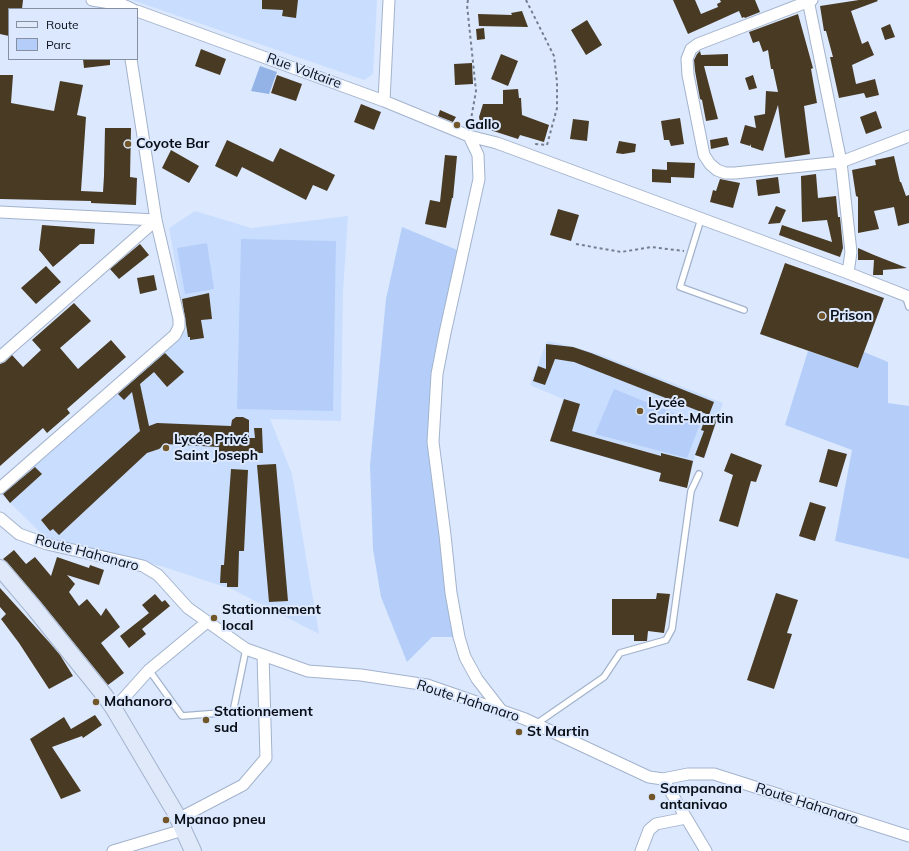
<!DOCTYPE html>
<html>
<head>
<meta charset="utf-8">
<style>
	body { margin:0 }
	#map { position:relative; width:909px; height:851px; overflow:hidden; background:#dbe8fe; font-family:Mulish,sans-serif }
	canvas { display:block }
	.legend { position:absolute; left:8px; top:8px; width:130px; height:52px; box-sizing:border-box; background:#dbe8fe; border:1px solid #8790a1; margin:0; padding:5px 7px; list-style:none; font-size:12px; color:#080d16 }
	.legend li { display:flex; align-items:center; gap:8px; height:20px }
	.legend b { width:20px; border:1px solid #8790a1 }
</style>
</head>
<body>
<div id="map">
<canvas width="909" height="851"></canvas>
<ul class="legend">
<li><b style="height:5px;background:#dfe9fa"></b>Route</li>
<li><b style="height:11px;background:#b4cef9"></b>Parc</li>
</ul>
</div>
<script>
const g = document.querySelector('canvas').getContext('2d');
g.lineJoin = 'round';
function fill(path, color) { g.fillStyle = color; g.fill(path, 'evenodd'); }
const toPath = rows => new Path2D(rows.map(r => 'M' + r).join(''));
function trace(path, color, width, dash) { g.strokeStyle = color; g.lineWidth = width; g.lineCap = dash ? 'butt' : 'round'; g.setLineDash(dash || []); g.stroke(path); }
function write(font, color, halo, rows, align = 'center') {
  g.font = font + ' Mulish,sans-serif'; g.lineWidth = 4; g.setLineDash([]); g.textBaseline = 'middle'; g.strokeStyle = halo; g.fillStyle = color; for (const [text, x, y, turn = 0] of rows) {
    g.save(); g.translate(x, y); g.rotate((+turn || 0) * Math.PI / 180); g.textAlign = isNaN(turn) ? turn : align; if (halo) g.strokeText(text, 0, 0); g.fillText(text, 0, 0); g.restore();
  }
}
fill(toPath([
	[132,0,377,0,373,74,364,80],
	[195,211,251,228,348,216,343,291,341,421,270,419,292,474,319,634,234,590,161,566,49,541,0,493,177,336,187,330,169,228],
	[547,341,574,347,601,355,723,403,704,458,695,455,687,488,659,481,661,470,658,469,656,472,550,441,563,399,530,385]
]), '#c9ddfe');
fill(toPath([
	[402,227,462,252,445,333,433,442,459,637,432,637,407,662,381,597,373,549,370,465,386,299],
	[241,239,336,241,333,411,237,409],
	[207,243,214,289,185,294,177,248],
	[808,351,858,368,864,352,888,362,888,403,909,406,909,559,835,541,852,450,785,425],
	[614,389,700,424,687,458,595,434]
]), '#b4cef9');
fill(toPath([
	[260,66,277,72,269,94,251,91]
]), '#93b3e7');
fill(toPath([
	[0,0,23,0,22,9,9,9,9,36,0,34],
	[262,0,298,0,296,18,282,16,283,10,262,9],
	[673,0,695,0,701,14,718,7,717,4,721,2,720,0,755,0,760,12,745,18,744,17,742,18,739,11,688,34],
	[859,0,877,0,878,1,851,11,862,44,868,41,874,55,852,65,856,84,875,79,879,95,866,98,864,93,839,98,830,57,833,57,826,31,824,31,820,6],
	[522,11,528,27,479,26,478,14,512,15,511,13],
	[798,14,813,68,811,69,817,103,804,106,810,154,785,158,778,105,763,151,751,147,751,144,750,146,740,143,745,125,756,128,754,116,765,114,766,91,778,92,773,69,771,69,768,50,763,52,759,41,753,43,749,32],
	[587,20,602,45,586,55,571,30],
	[890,24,895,37,885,40,881,28],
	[484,28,485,39,477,40,476,29],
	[201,49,226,59,220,75,195,66],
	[700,51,701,55,728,54,728,66,704,66,718,119,706,121,702,100,700,99,695,71,694,60,697,54],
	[501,54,518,61,508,86,491,79],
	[83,59,110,59,110,65,84,68],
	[472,63,473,84,455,85,454,64],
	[0,75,13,75,11,103,54,111,60,81,83,85,77,115,86,117,81,191,103,192,104,176,105,128,131,128,130,177,137,178,136,205,91,203,91,201,0,199],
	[277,75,302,84,296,101,271,93],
	[753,75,757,88,749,90,745,78],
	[518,89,519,98,521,98,522,115,549,125,544,142,520,135,518,139,484,128,480,122,479,117,483,104,503,104,503,90],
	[361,104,381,112,374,130,354,122],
	[440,110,456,117,453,122,438,116],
	[876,111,882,128,866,134,860,117],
	[680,118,684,144,671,146,669,140,664,140,661,121],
	[573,119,589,121,587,141,570,139],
	[727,137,729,145,711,149,710,140],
	[227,140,273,162,280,148,335,175,327,191,313,185,306,200,242,167,237,177,215,166],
	[619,141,636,144,635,152,623,154,616,153],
	[171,150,199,166,189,183,162,168],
	[445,155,457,156,453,198,452,198,446,228,425,224,430,200,440,202],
	[894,156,900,182,901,182,906,196,909,195,909,223,898,226,894,207,874,211,879,229,858,233,858,197,856,196,852,170,876,165,875,160],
	[667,162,695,163,694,178,671,177,671,183,652,182,652,169,667,170],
	[816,174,818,198,836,196,838,217,840,217,843,248,840,257,779,235,782,225,832,242,827,220,802,222,801,176],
	[778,177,780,193,758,196,756,180],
	[720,179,740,183,733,208,710,202,713,190,716,191],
	[776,206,786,210,780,223,768,224],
	[558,209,579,215,571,241,550,235],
	[42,225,95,229,94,244,80,244,53,267,39,250],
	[140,244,149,255,119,279,110,269],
	[858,248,874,255,907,268,883,270,883,275,873,275,874,260,858,260],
	[785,263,884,298,858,368,760,334],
	[46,266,61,282,36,304,21,288],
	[154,275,157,290,140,294,137,278],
	[209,293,212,319,201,320,204,338,190,340,190,337,188,337,182,299],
	[74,303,91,321,60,348,78,369,111,340,126,357,67,409,70,413,47,433,43,428,0,466,0,364,5,362,12,355,23,367,41,350,32,340],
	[546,344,573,347,591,353,714,402,709,415,574,362,555,359,545,385,533,381,538,366,546,369],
	[165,353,184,372,167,387,154,372,140,384,149,426,157,423,231,426,232,420,236,417,243,417,249,420,249,438,255,438,254,428,262,428,263,453,255,453,255,449,232,458,233,454,219,454,219,447,165,444,159,449,147,453,59,535,53,529,50,531,41,520,140,431,132,392,124,400,118,394],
	[564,399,580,404,572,431,661,456,661,453,693,461,687,488,659,481,661,473,550,441],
	[706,416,717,419,704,458,695,455,704,431,701,430],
	[828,449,847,454,837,487,819,482],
	[731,453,762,465,756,482,751,481,738,527,719,521,733,475,724,471],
	[276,464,288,601,269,602,257,465],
	[35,467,42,474,10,503,3,494],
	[231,469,248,470,244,551,239,551,238,587,227,587,227,583,220,583,221,565,224,565],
	[810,502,826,507,815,541,799,536],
	[14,550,26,564,35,557,51,576,57,557,89,568,90,565,104,570,99,585,67,575,75,584,69,592,79,606,87,599,101,616,106,608,120,627,101,643,124,673,108,685,41,602,7,562,3,559],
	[0,588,49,642,60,655,73,676,49,689,19,643,1,619,6,614,0,607],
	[657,593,670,594,664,633,648,631,647,641,634,641,634,635,612,635,612,599,656,599],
	[776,593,798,600,787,633,792,634,774,689,747,680],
	[155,594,162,602,165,600,170,606,142,629,146,634,129,648,120,636,149,613,142,605],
	[95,715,102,725,83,738,82,736,52,747,81,791,61,799,30,739,64,717,71,729]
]), '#483a23');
const lane = toPath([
	[701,219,680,287,744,310],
	[905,295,909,307],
	[149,670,182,716,233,712,246,649],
	[536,724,604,677,620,653,666,640,672,629,691,491,699,474]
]);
const street = toPath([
	[92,0,123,5,132,9],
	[808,0,841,162,851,252,848,273],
	[812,0,698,44,691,49,687,59,688,75,704,155,710,164,717,170,725,173,735,173,841,162,909,136],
	[137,11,384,101,469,136,497,143,848,273,909,297],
	[384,101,389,0],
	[469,136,478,155,479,179,445,333,437,374,433,442,445,535,451,593,459,637,465,657,477,679,501,710],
	[0,212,156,220],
	[0,357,156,220],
	[0,488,175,335,179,327,179,319,156,220,131,59],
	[0,518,19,534,47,544,143,566,158,575,188,608,246,649,308,671,361,675,427,685,525,719,649,777,663,779,688,774,714,774,909,836],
	[114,709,149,670,207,622],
	[663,779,706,851],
	[178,819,243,785,266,758,263,655],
	[113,851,183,830],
	[641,851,649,830,656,824,686,818]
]);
const secondary = toPath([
	[0,568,34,608,105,696,114,709,175,812,193,851]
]);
trace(lane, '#a3b3cc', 8);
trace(street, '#a3b3cc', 13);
trace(secondary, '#a3b3cc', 18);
trace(toPath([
	[468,0,467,5,476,91,470,125],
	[526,0,554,56,557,82,557,108,547,145,535,144],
	[576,244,621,252,651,247,684,251]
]), '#767f8f', 2, [3, 3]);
trace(lane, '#fff', 5.5);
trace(street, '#fff', 11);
trace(secondary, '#dfe9fa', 16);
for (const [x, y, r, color] of [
	[457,125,4,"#705628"],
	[128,144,4,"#705628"],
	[822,316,4,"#705628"],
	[640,411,4,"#705628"],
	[166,448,4,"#705628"],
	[214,618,4,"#705628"],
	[96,702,4,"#705628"],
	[206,720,4,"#705628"],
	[519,732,4,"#705628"],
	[652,797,4,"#705628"],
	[166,820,4,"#705628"]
]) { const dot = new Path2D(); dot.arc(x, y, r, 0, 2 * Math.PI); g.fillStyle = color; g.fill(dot); trace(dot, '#dbe8fe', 1.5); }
write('14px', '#080d16', '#dbe8fe', [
	["Rue Voltaire",304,71,20],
	["Route Hahanaro",87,553,15],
	["Route Hahanaro",468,701,18],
	["Route Hahanaro",807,804,18]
]);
write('bold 14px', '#080d16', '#dbe8fe', [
	["Gallo",465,125],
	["Coyote Bar",136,144],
	["Prison",830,316],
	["Lycée",648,403],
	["Saint-Martin",648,419],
	["Lycée Privé",174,440],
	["Saint Joseph",174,456],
	["Stationnement",222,610],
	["local",222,626],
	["Mahanoro",104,702],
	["Stationnement",214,712],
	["sud",214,728],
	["St Martin",527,732],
	["Sampanana",660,789],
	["antanivao",660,805],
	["Mpanao pneu",174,820]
], 'left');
</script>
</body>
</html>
